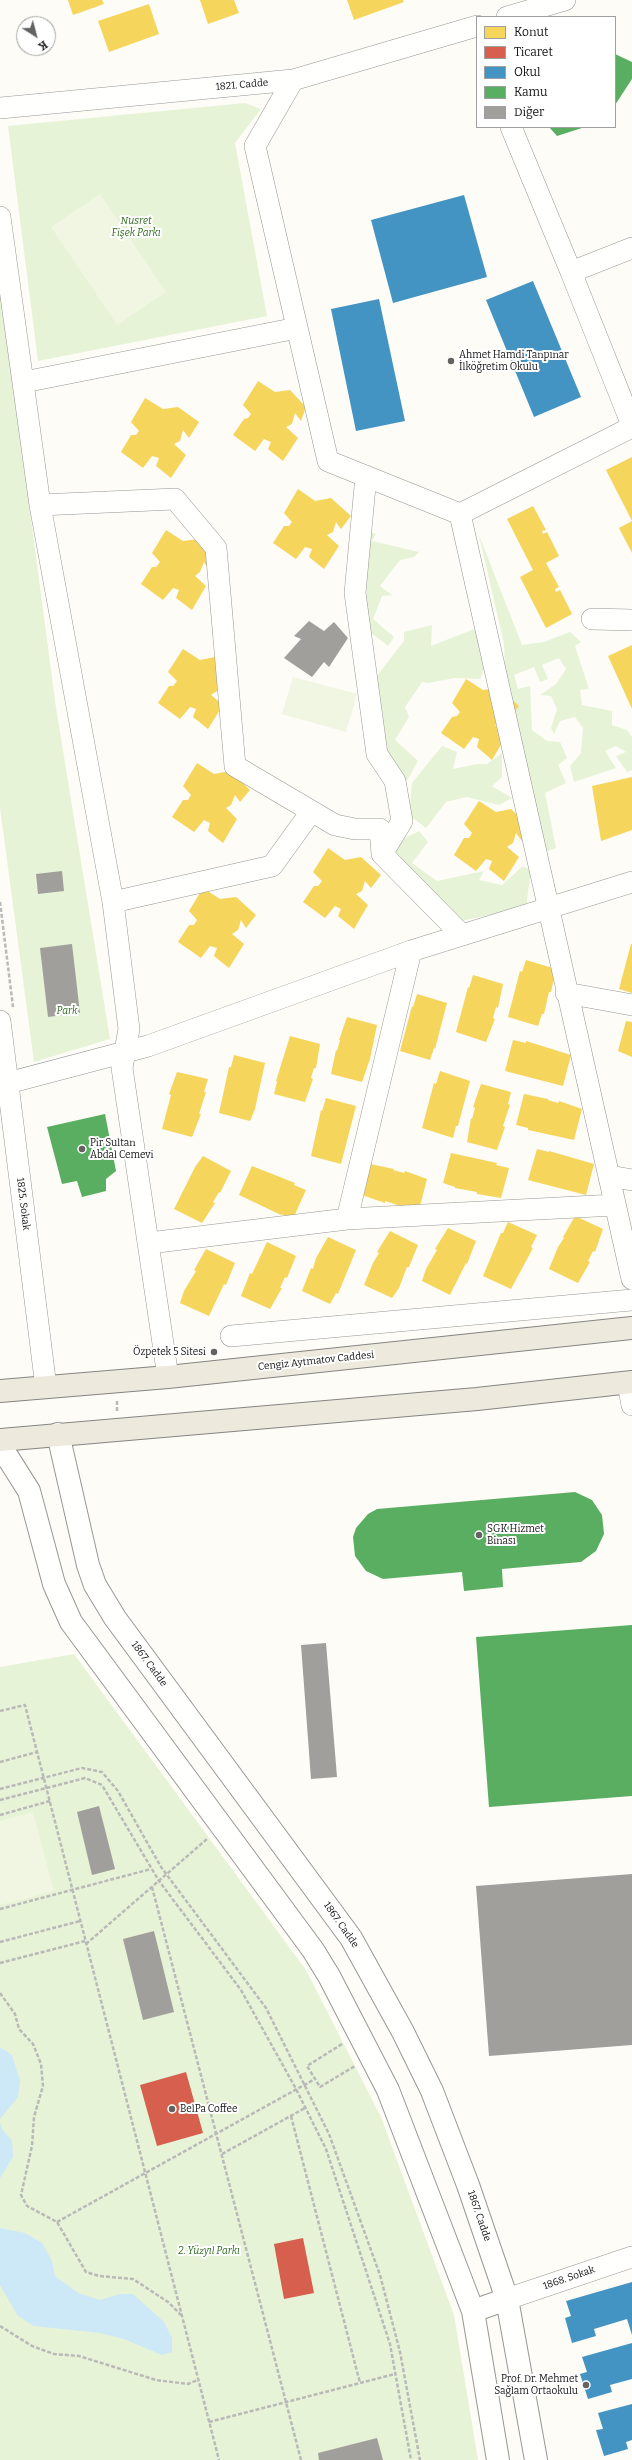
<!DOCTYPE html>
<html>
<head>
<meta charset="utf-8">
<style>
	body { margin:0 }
	#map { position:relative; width:632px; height:2460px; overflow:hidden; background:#fdfcf7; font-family:Bitter,serif }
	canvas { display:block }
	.legend { position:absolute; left:476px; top:16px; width:140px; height:112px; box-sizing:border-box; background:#fff; border:1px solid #a0a0a0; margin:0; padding:5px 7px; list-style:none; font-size:12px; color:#111 }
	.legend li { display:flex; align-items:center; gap:8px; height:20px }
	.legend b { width:20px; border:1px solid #a0a0a0 }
	.north { position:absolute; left:16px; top:16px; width:40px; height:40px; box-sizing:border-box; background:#fff; border:1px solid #a0a0a0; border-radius:50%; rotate:144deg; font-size:11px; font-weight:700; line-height:16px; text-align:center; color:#111 }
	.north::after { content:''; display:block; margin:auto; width:14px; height:18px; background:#646362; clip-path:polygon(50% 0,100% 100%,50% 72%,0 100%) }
</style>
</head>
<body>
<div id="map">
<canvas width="632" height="2460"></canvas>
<ul class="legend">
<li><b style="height:11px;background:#f6d55c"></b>Konut</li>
<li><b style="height:11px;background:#d6604d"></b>Ticaret</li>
<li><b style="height:11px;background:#4393c3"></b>Okul</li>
<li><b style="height:11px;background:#5aae61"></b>Kamu</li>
<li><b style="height:11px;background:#a19f9c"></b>Diğer</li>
</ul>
<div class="north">K</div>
</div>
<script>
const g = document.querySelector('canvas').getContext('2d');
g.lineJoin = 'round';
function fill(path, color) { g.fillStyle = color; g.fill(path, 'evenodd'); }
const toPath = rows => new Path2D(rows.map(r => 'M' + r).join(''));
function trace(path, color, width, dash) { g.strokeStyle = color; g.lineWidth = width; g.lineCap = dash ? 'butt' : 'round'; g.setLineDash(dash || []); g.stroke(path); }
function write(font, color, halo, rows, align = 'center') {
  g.font = font + ' Bitter,serif'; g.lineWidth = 4; g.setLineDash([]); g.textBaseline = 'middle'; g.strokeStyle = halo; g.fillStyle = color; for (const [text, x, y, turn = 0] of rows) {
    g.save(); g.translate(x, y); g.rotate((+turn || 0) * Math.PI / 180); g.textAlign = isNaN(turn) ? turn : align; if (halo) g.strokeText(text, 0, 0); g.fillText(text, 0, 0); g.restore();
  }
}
fill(toPath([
	[245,103,261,109,235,143,267,316,38,361,8,126],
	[0,285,56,708,110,1039,34,1062,0,808],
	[367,531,376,534,372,541,419,552,414,557,400,560,380,586,392,595,382,596,373,619,394,637,388,646,366,629],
	[479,535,522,645,544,642,570,632,581,642,575,646,589,689,580,690,582,705,612,711,612,725,627,730,632,737,632,770,627,772,616,756,626,752,616,746,605,751,616,768,574,782,570,766,581,753,583,728,575,717,560,721,554,734,551,728,557,709,551,696,540,695,556,684,566,669,559,658,542,665,548,679,540,682,534,667,514,675,518,689,530,686,532,730,547,741,560,742,567,758,558,765,566,783,545,793,556,848,541,853,505,672,504,644],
	[432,625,431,646,477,628,487,662,480,679,455,678,428,683,422,682,405,707,409,717,395,740,418,761,407,781,384,752,373,681,404,641,404,632],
	[442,746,457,752,453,769,477,764,487,764,502,753,502,777,492,786,512,798,499,805,467,797,446,802,426,828,409,815,412,783],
	[419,831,428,842,412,863,437,881,484,871,479,880,502,885,523,866,531,871,526,907,457,922,393,854,401,840],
	[74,1654,306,1970,381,2117,454,2315,478,2460,0,2460,0,1667]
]), '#e7f3d7');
fill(toPath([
	[100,194,166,292,117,325,51,227],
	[293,677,357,694,346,732,282,714],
	[33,1812,54,1891,0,1905,0,1821]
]), '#f0f6e1');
fill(toPath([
	[0,2047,12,2055,20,2081,18,2097,0,2119],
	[0,2123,2,2129,12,2141,13,2157,0,2178],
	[0,2228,25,2233,42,2243,52,2261,55,2276,78,2293,100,2300,120,2294,133,2294,164,2322,172,2338,172,2352,162,2355,124,2339,100,2333,34,2326,18,2316,0,2285]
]), '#cde8f7');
fill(toPath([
	[68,0,102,0,104,4,73,15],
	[200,0,234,0,239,13,208,24],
	[347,0,403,0,404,2,354,20],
	[149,4,159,34,109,52,98,21],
	[258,381,275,392,290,390,306,407,301,421,295,413,292,424,286,427,298,438,283,461,268,449,271,442,264,439,255,451,233,435,244,419,248,418,251,414,243,405],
	[145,398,163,409,178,407,199,422,189,438,183,430,180,441,174,444,186,455,171,478,156,466,159,458,152,456,143,468,121,452,131,435,136,435,139,431,131,422],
	[632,457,632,521,606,470],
	[298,489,315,501,331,498,351,516,341,529,336,522,333,532,327,535,339,546,324,569,309,557,312,549,305,547,296,559,273,543,284,526,289,526,292,522,284,513],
	[533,506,546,530,542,531,543,534,547,532,559,556,546,563,559,587,555,589,556,592,560,590,572,614,546,628,520,577,533,570,507,519],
	[632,521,632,553,619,528],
	[166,530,183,541,199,539,219,557,209,570,204,562,200,572,195,576,206,586,192,610,176,598,179,590,173,588,163,600,141,584,152,567,156,567,160,562,152,553],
	[632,645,632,709,608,656],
	[183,649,200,660,215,657,220,681,217,691,211,695,223,705,208,729,193,717,196,709,190,707,180,719,158,703,169,686,173,686,177,681,168,672],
	[466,679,483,690,499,688,519,706,509,719,495,725,506,736,492,760,477,747,479,739,473,737,464,749,441,733,452,717,457,716,460,712,452,703],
	[197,763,214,774,230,771,250,790,240,802,235,795,231,805,226,808,237,819,223,843,208,831,210,823,204,820,194,832,172,817,183,800,188,800,191,795,183,786],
	[632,777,632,830,601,841,592,786],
	[479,801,496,812,511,809,531,828,522,841,516,833,513,843,507,847,519,857,504,881,489,869,492,861,486,859,476,871,454,855,464,838,469,838,472,833,464,824],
	[328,848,345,860,361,857,381,875,371,888,365,881,362,891,356,894,368,905,354,929,338,916,341,909,335,906,325,918,303,902,314,886,318,886,322,881,313,872],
	[203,888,220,899,236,897,256,915,246,928,241,920,238,930,232,934,244,944,229,968,214,956,217,948,210,946,201,958,178,942,189,925,194,925,197,920,189,911],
	[631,944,632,944,632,993,619,989],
	[526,960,556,969,551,992,549,992,544,1014,542,1014,538,1026,508,1017,520,971,522,972],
	[473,975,503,984,498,1008,496,1007,493,1018,495,1019,486,1042,456,1032,468,987,469,988],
	[417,994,447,1003,435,1049,434,1048,430,1060,400,1051,412,1006,413,1007],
	[347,1017,377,1025,370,1059,362,1082,331,1074,336,1050,337,1051,340,1040,339,1040],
	[626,1021,632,1022,632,1057,618,1051],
	[290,1036,320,1044,316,1068,314,1068,311,1078,313,1079,305,1102,274,1094,277,1082,276,1081],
	[513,1040,526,1043,526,1041,571,1055,563,1086,505,1071],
	[234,1055,265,1063,255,1109,250,1121,219,1113,229,1067,231,1067],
	[440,1071,470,1081,458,1126,456,1126,453,1138,422,1128,434,1083,436,1084],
	[177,1072,208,1079,204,1092,206,1092,199,1114,201,1114,192,1137,162,1129,171,1095,169,1094],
	[481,1084,511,1092,508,1104,510,1105,503,1126,505,1127,497,1150,467,1142,471,1118,472,1119,475,1108,473,1107],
	[524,1094,548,1099,548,1100,558,1103,559,1101,582,1109,574,1140,528,1130,528,1128,516,1125],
	[326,1098,356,1106,341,1164,311,1156,321,1110,322,1111],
	[537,1149,549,1152,549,1151,594,1164,586,1195,528,1180],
	[451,1153,497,1163,496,1165,509,1168,501,1198,477,1194,477,1192,455,1188,455,1187,443,1183],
	[203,1156,231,1171,220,1193,219,1192,213,1202,215,1203,202,1223,174,1209,195,1167],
	[370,1164,394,1169,393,1170,404,1173,405,1171,427,1179,419,1210,407,1208,385,1201,385,1203,362,1195],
	[252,1166,295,1183,294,1185,306,1190,293,1219,281,1214,281,1215,239,1195],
	[575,1216,603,1229,595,1252,593,1251,588,1261,590,1262,578,1283,549,1269,558,1247,564,1238,563,1237],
	[508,1222,537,1235,531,1247,533,1248,511,1289,483,1276,501,1233,503,1233],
	[448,1228,476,1241,467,1264,466,1263,450,1295,422,1281,426,1269,437,1250,435,1249],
	[390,1231,418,1245,409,1267,407,1267,399,1288,392,1298,364,1285,373,1263,379,1253,377,1252],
	[328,1237,356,1250,338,1294,336,1293,330,1304,302,1291,311,1268,313,1269,316,1258],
	[267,1242,296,1256,287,1278,285,1277,280,1288,282,1288,270,1309,241,1296,250,1273,252,1274],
	[206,1249,235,1263,226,1285,224,1284,209,1316,180,1303,184,1291,196,1271,194,1270]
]), '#f6d55c');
fill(toPath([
	[186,2072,203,2133,157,2146,140,2085],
	[303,2238,314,2293,284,2299,274,2244]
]), '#d6604d');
fill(toPath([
	[464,195,487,277,393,303,371,220],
	[533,281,581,397,534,417,486,300],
	[379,299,405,421,356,431,331,309],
	[632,2282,632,2335,627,2319,594,2329,596,2336,572,2343,565,2318,571,2316,566,2301],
	[632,2343,632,2379,610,2385,612,2392,588,2399,580,2374,587,2372,582,2357],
	[632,2404,632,2440,626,2442,628,2449,604,2456,596,2430,603,2429,598,2413]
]), '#4393c3');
fill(toPath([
	[615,54,632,62,632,79,615,105],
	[549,127,585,127,557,136],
	[105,1114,116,1171,106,1179,106,1191,82,1197,77,1181,62,1184,47,1127],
	[575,1492,592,1500,602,1515,604,1534,596,1551,581,1562,502,1569,503,1587,464,1591,462,1572,383,1579,366,1571,355,1556,353,1537,356,1528,368,1514,377,1509],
	[632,1625,632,1796,489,1807,476,1637]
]), '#5aae61');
fill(toPath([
	[309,621,324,631,334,622,348,638,329,667,324,662,312,677,284,658,301,639,294,636],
	[62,871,64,891,38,894,36,874],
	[72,944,80,1013,48,1017,40,948],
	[326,1643,337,1777,311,1779,301,1645],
	[99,1806,115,1869,92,1875,77,1812],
	[632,1874,632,2045,489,2056,476,1886],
	[154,1931,174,2012,143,2020,123,1939],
	[377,2438,383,2460,319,2460,318,2453]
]), '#a19f9c');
const minor = toPath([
	[507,17,565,0],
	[293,80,255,146,328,461,460,514,632,427],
	[0,108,293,80,477,26],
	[511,127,571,272],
	[0,217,40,505,113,902,129,1029,122,1068,168,1377],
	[632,248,571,272,632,425],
	[24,382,297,328],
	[366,476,355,593,377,754,395,781,402,821,382,854],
	[40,505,175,499,216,548,235,766,335,825,355,829,380,829,382,854,462,935],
	[460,514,632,1279],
	[592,619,632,620],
	[113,902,272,866,311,812],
	[566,993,632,1005],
	[0,1021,46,1387],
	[0,1085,148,1046,411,951,632,882],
	[609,1176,632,1180],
	[347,1219,615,1205],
	[149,1243,347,1219,411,951],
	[231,1336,632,1300],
	[628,1383,632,1405],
	[507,2299,632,2257]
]);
const tertiary = toPath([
	[58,1434,88,1565,95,1585,115,1618,351,1938,403,2032,432,2091,468,2185,507,2299,536,2460],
	[0,1445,29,1491,54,1584,71,1622,313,1950,329,1976,388,2090,473,2311,498,2460],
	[473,2311,507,2299]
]);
const primary = toPath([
	[0,1391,168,1377,632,1328],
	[0,1440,477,1399,632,1382]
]);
trace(minor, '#979795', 22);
trace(tertiary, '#979795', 24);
trace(primary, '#858482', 24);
trace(toPath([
	[0,902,13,1007],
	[117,1411,117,1400],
	[0,1711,25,1705,219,2460],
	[0,1762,37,1752],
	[0,1789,82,1768,102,1772,118,1791,161,1867,266,2008,329,2134,380,2275,400,2352,420,2460],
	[0,1800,85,1778,102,1785,159,1881,241,1990,296,2089,326,2149,390,2344,411,2460],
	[0,1815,50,1801],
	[152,1887,301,2460],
	[0,1909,151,1869],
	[0,1942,80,1921],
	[86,1944,207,1839],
	[0,1963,85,1941],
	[0,1993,15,2014,19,2029,33,2044,41,2064,43,2086,34,2117,32,2146,21,2195,27,2206,57,2222,86,2272,99,2276,133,2279,168,2302,181,2315],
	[342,2044,307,2066,320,2087,355,2066],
	[291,2116,360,2383],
	[222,2154,305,2108],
	[57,2222,315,2079],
	[0,2326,32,2346,54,2354,79,2356,156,2380,188,2384,198,2380],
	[209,2422,395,2374]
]), '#b9b9b8', 2.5, [4, 2]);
trace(minor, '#fffffe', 21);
trace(tertiary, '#fffffe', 22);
trace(primary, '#ede9dc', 22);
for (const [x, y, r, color] of [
	[451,361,4,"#646362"],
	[82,1149,4,"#646362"],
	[214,1352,4,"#646362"],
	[479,1535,4,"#646362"],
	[172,2109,4,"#646362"],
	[586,2385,4,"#646362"]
]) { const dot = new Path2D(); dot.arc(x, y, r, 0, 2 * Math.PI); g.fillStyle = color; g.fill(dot); trace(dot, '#fff', 1.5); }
write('10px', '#111', '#fff', [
	["1821. Cadde",242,85,-5],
	["1825. Sokak",23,1204,83],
	["Cengiz Aytmatov Caddesi",316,1361,-6],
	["1867. Cadde",149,1664,54],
	["1867. Cadde",341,1925,55],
	["1867. Cadde",479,2216,71],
	["1868. Sokak",569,2278,-19]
]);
write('italic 10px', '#2f6b1f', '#fff', [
	["Nusret",136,221],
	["Fişek Parkı",136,233],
	["Park",67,1011],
	["2. Yüzyıl Parkı",209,2251]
]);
write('10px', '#111', '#fff', [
	["Ahmet Hamdi Tanpınar",459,355],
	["İlköğretim Okulu",459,367],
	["Pir Sultan",90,1143],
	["Abdal Cemevi",90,1155],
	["Özpetek 5 Sitesi",206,1352,"right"],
	["SGK Hizmet",487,1529],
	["Binası",487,1541],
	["BelPa Coffee",180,2109],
	["Prof. Dr. Mehmet",578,2379,"right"],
	["Sağlam Ortaokulu",578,2391,"right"]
], 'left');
</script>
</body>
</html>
